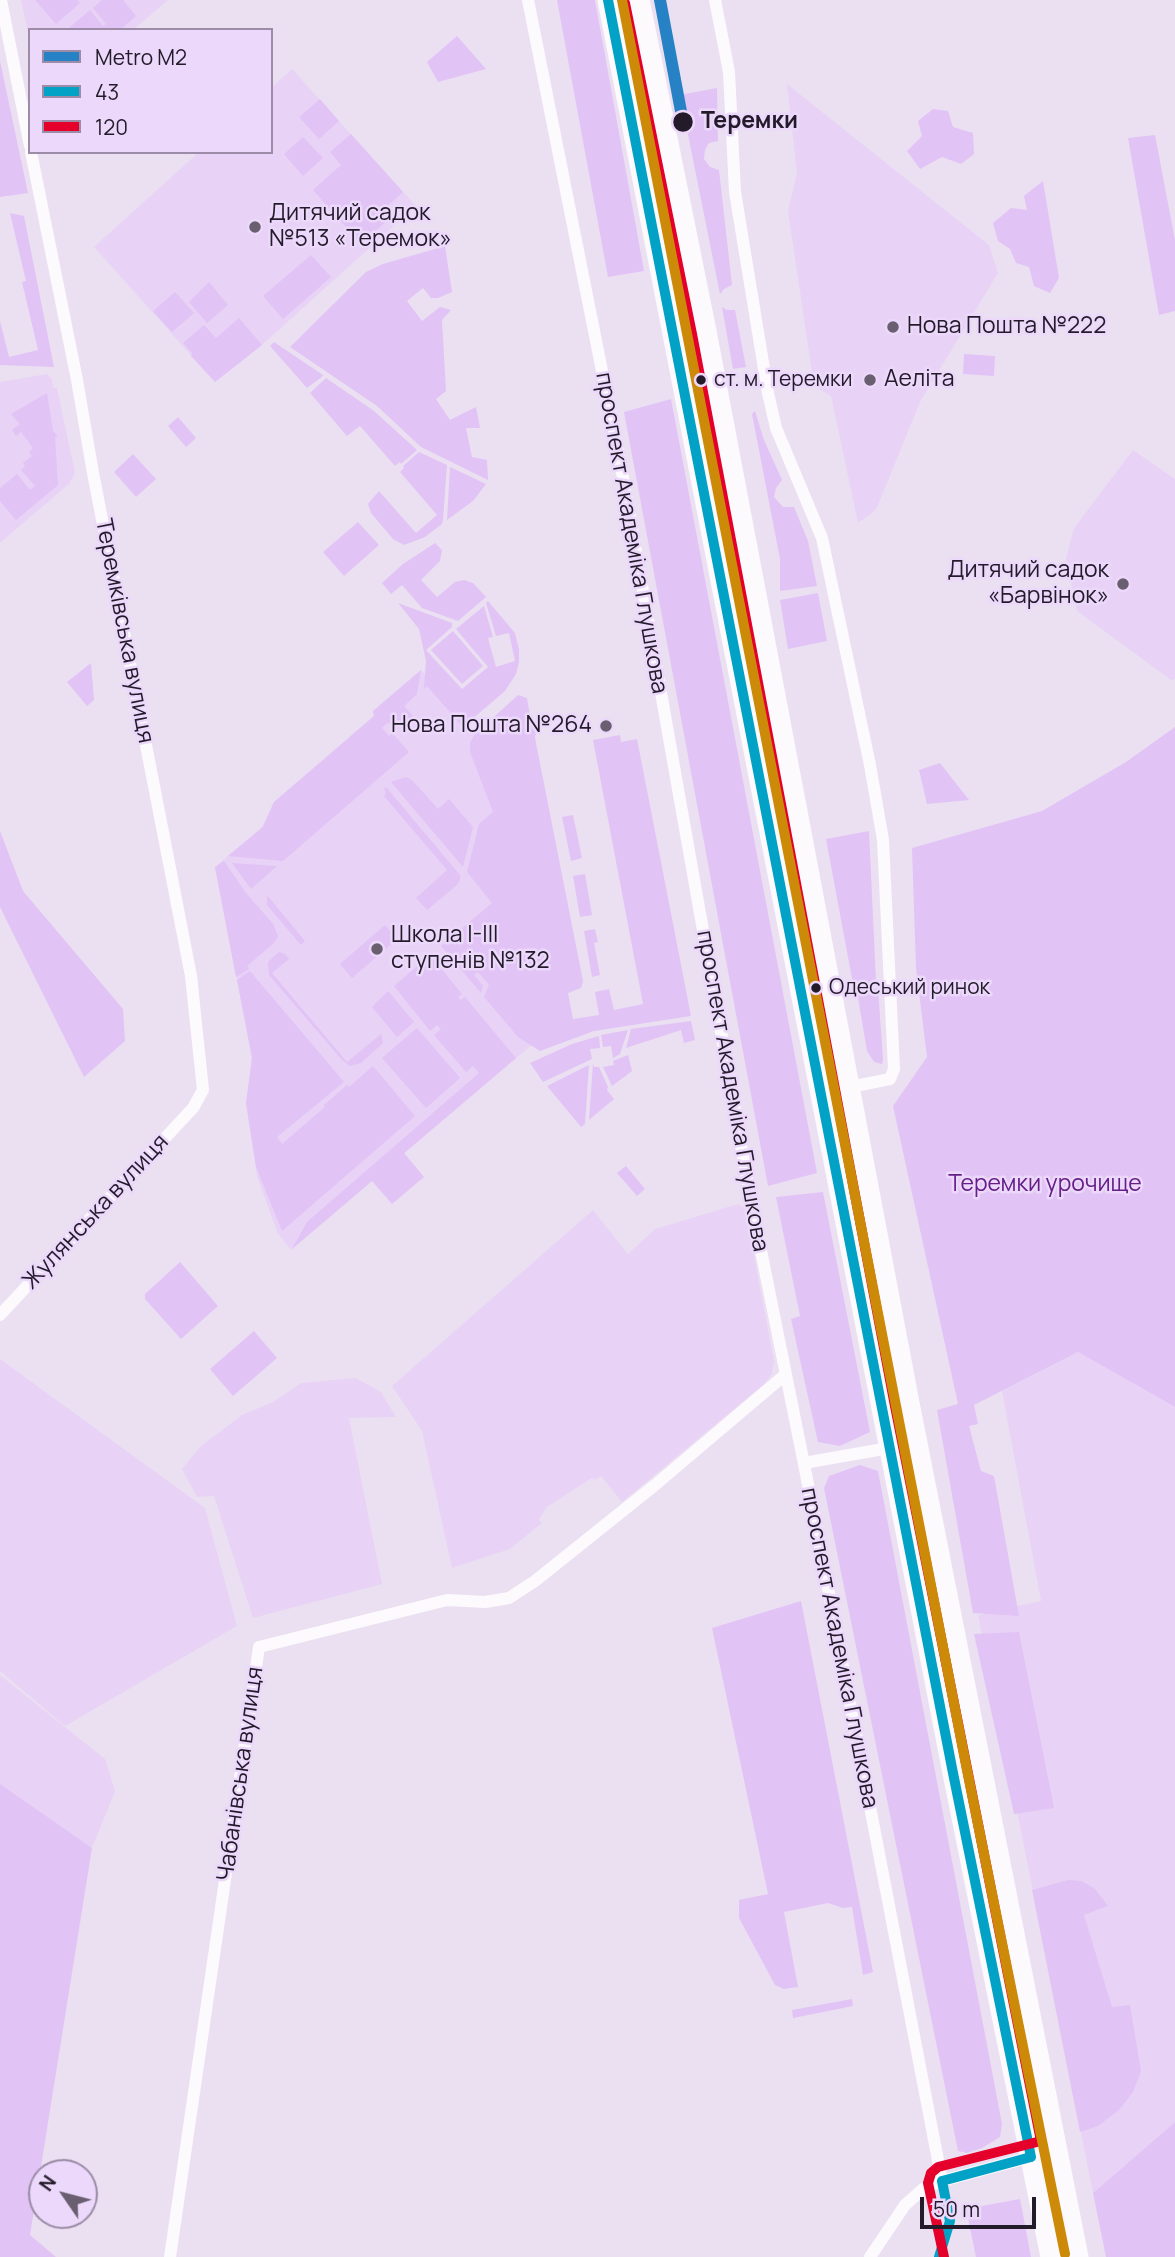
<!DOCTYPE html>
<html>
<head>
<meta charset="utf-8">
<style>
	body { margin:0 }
	#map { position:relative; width:1175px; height:2257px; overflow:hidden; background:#ebe0f2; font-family:Manrope,sans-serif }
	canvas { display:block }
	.legend { position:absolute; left:28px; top:28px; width:245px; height:126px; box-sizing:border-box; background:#ecd8fa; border:2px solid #9c8ca7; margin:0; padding:9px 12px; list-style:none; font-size:21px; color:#231a2a }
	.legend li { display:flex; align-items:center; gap:14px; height:35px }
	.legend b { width:35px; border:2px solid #9c8ca7 }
	.north { position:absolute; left:28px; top:2159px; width:70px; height:70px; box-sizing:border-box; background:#ecd8fa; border:2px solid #9c8ca7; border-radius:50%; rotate:305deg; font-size:19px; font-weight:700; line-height:28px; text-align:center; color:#231a2a }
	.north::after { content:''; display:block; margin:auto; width:24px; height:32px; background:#695f70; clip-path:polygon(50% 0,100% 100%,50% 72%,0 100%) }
	.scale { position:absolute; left:920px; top:2197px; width:116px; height:32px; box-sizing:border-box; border:4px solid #231a2a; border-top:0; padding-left:9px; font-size:21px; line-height:24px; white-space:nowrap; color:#231a2a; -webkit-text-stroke:5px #ecd8fa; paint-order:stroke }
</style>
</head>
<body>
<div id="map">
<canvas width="1175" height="2257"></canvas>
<ul class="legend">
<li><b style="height:9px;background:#2782c5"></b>Metro M2</li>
<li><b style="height:9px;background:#02a2c6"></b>43</li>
<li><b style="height:9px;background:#e4002b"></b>120</li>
</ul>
<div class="north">N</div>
<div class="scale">50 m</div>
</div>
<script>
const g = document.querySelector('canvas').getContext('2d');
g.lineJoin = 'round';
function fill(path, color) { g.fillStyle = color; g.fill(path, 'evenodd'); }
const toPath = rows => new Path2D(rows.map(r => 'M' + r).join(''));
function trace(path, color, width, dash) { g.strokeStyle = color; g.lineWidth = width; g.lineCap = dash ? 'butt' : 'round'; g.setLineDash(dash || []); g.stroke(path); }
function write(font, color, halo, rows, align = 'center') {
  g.font = font + ' Manrope,sans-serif'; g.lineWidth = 5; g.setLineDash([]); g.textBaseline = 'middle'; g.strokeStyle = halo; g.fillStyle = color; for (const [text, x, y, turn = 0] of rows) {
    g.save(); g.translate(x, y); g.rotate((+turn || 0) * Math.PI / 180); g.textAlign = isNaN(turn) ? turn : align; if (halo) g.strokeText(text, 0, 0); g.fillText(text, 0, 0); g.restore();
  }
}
fill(toPath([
	[21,0,168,0,133,30,30,30,30,42],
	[292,69,416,206,262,345,215,382,94,247,199,152,271,152,271,88],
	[787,84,989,245,998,273,920,402,876,510,858,523,831,396,814,386,788,211,797,173],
	[47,374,52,379,53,388,57,388,75,473,70,483,0,543,0,382],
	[1133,450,1175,479,1175,679,1171,680,1077,611,1066,558,1074,528],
	[421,670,489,747,540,1038,291,1250,278,1234,257,1176,246,1103,252,1058,215,867,262,827,274,802,374,716,373,711],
	[738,1204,745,1208,774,1361,772,1374,763,1385,622,1502,601,1476,595,1480,592,1478,547,1507,539,1519,542,1523,510,1549,452,1568,422,1431,392,1386,593,1210,628,1254,655,1229],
	[1078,1352,1175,1407,1175,2122,1093,2193,978,1615,1041,1601,1002,1391],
	[0,1359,205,1508,237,1626,65,1726,0,1671],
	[356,1378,381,1392,396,1417,349,1418,382,1584,253,1618,214,1496,197,1497,182,1469,201,1446,242,1415,273,1402,301,1383],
	[0,1675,105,1759,115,1791,92,1848,26,1806,0,1785]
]), '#e8d3f6');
fill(toPath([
	[35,0,77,0,80,3,56,24],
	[102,0,123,0,136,16,120,30,70,30,69,28,90,10,103,26,106,24,93,8],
	[557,0,595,0,644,271,608,277],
	[457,36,486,69,438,82,427,62],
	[0,61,28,193,0,197],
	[717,88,718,141,709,143,705,150,704,159,710,167,719,170,732,285,724,289,720,294,680,95],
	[320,99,339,121,319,139,299,117],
	[933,109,948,111,953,127,973,133,974,154,961,164,942,157,920,169,907,151,922,136,918,121],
	[351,134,403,192,382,211,389,219,361,244,313,190,341,165,330,152],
	[1155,135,1175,240,1175,311,1159,315,1128,138],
	[303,137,323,158,303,176,284,154],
	[1043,181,1059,278,1050,293,1034,286,1029,267,1016,263,1010,249,998,241,993,223,1011,208,1027,210,1024,196],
	[10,213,24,216,54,367,0,365,0,321,9,357,38,350,22,282,26,281],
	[445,246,452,292,438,298,431,298,423,288,407,301,422,321,440,307,451,310,442,320,446,391,436,399,450,420,476,407,480,428,466,428,472,457,487,460,488,480,421,447,377,406,290,347,366,272,383,264],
	[311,255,331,277,283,319,263,296],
	[209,282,228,305,207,323,189,302],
	[175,292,194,313,172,332,153,311],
	[722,307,727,310,735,310,746,367,733,369],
	[239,318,262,345,215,382,191,356,192,353,183,343,204,325,216,338],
	[274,342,323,375,323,376,307,388,270,346],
	[964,354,995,356,994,376,963,374],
	[326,378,374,411,417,450,401,464,400,462,395,466,360,426,347,436,310,393],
	[47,393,53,431,58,436,55,437,58,485,16,520,0,501,0,488,17,474,30,490,35,486,21,470,25,466,23,463,32,456,29,452,33,448,21,432,16,436,12,430,20,424,11,414],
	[671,399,817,1173,768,1186,624,412],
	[755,411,764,440,782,480,776,488,774,497,783,507,794,507,808,541,817,586,780,591,780,559,752,414],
	[178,417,196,438,186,447,168,426],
	[419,452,447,465,443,520,442,524,425,537,404,545,393,539,371,513,368,504,379,491,416,533,437,515,400,472,404,468,403,466],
	[133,454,156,479,136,497,114,472],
	[450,467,486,484,473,501,447,520],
	[358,522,379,545,344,576,323,552],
	[435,543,442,550,440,561,421,580,437,597,455,582,464,580,473,583,486,597,458,621,422,608,402,585,391,594,382,583,403,564],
	[818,593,827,641,788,649,780,600],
	[488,601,515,633,519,649,519,662,516,674,505,691,463,727,427,686,424,689,426,661,419,629,398,603,452,623,452,627,426,650,462,689,488,667,456,629,484,606,493,637,488,638,496,667,515,661,509,633,496,636,486,603],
	[453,631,483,666,462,684,431,650],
	[91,663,94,700,87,706,67,682],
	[421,670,417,694,404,706,413,716,395,731,388,722,382,728,389,736,392,733,409,752,283,861,228,856,263,827,274,802,374,716,373,711],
	[518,695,527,698,532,727,536,732,535,738,583,981,581,988,568,993,573,1019,599,1015,595,992,609,989,614,1010,643,1004,593,740,620,735,621,742,637,739,691,1016,594,1031,540,1051,518,1037,484,997,489,985,478,972,474,975,483,986,481,993,441,946,492,903,467,872,479,824,493,812,470,752,470,743,474,735],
	[1175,727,1175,1407,1078,1352,974,1405,978,1424,969,1426,981,1471,994,1476,1019,1616,973,1613,937,1410,958,1404,893,1106,927,1057,916,968,912,848,1042,811,1126,762],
	[940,763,969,800,927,804,919,770],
	[406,777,412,780,438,809,449,799,473,827,463,867,391,782],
	[386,787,460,875,460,880,457,885,427,910,416,898,447,870,384,796,386,793,384,789],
	[573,815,582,858,571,861,562,817],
	[0,831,23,891,123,1009,125,1041,84,1077,0,907],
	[869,831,876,981,853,984,826,839],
	[224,861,246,893,273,924,278,936,274,943,247,966,249,969,236,977,215,867],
	[232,863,277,866,251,889],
	[585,874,592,915,580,917,573,876],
	[267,895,305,941,301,945,267,905],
	[385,925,397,939,352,978,340,964],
	[595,929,598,942,594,943,600,975,592,977,584,931],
	[279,952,285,954,289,959,272,973,347,1062,381,1034,383,1043,361,1063,350,1066,343,1061,269,975,268,962],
	[430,955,462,994,458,997,461,1000,465,997,516,1058,404,1153,424,1177,392,1204,372,1181,292,1249,307,1222,479,1073,473,1066,466,1072,434,1035,441,1029,437,1025,430,1031,394,986],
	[250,971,344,1082,277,1137,282,1144,325,1107,324,1105,347,1085,349,1087,373,1066,415,1116,282,1231,256,1167,246,1103,252,1058,237,980],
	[878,988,883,1060,882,1064,874,1062,867,1051,857,992],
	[388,991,414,1022,397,1037,372,1007],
	[691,1021,695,1040,684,1043,681,1030,626,1048,631,1029],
	[417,1028,460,1078,426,1108,382,1058],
	[628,1030,620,1054,613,1058,611,1046,603,1047,601,1035],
	[599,1036,600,1048,590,1049,592,1059,543,1082,530,1063,572,1044],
	[628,1055,632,1071,612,1086,603,1067,614,1065,613,1061],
	[593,1063,594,1067,599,1067,608,1087,607,1090,614,1099,589,1120],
	[589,1065,585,1124,581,1127,547,1086],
	[626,1166,645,1189,637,1196,617,1173],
	[823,1192,870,1432,840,1446,818,1442,791,1319,800,1316,776,1197],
	[180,1262,218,1306,181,1339,145,1299,145,1294],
	[254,1331,277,1358,233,1396,210,1369],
	[860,1465,878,1471,1002,2124,1000,2137,982,2148,967,2153,958,2151,824,1488,829,1476],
	[801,1601,873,1972,863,1975,852,1907,843,1908,828,1903,784,1912,798,1987,784,1989,775,1985,739,1918,739,1900,768,1894,712,1628],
	[1019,1632,1054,1808,1014,1814,974,1634],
	[0,1784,92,1848,30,2235,56,2257,0,2257],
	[1068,1880,1082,1881,1095,1889,1108,1906,1084,1915,1112,2007,1130,2005,1141,2071,1133,2092,1119,2110,1098,2126,1080,2132,1032,1890],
	[852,1999,853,2006,793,2018,792,2010],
	[1175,2122,1175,2257,1106,2257,1093,2193],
	[1020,2199,1031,2257,976,2257,966,2209]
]), '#e1c3f5');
trace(toPath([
	[1,0,30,146],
	[528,0,620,461,750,1196,806,1474,942,2181],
	[715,0,729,72,735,192,768,393,776,428,822,538,870,765,883,840,894,1069,890,1079,850,1087],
	[0,1315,193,1108,203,1090,191,976,93,473,77,380,31,152],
	[804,1463,889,1448],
	[170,2257,259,1647,447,1600,485,1602,509,1598,535,1581,655,1485,786,1374],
	[870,2257,905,2205,923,2189,942,2181,1031,2157]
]), '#fcfafd', 12);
trace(toPath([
	[608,0,953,1773,1051,2257],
	[639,0,706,331,909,1403,1078,2257]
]), '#fcfafd', 21);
trace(toPath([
	[608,0,953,1773,1031,2157],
	[942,2181,1031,2157],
	[939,2257,950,2221,942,2181]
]), '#02a2c6', 10);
trace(toPath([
	[625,3,692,334,895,1406,1041,2141,938,2167,931,2173,928,2183,944,2257]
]), '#e4002b', 10);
trace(toPath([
	[622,0,967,1770,1065,2254]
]), '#cd8a08', 10);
trace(toPath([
	[660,0,683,122]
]), '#2782c5', 12);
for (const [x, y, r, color] of [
	[683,122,11,"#231a2a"],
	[255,227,7,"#695f70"],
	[893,327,7,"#695f70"],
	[701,380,6,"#231a2a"],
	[870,380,7,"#695f70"],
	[1123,584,7,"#695f70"],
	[606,726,7,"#695f70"],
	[377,949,7,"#695f70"],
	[816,988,6,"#231a2a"]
]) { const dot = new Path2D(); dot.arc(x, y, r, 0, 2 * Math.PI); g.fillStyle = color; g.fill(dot); trace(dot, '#ecd8fa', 2.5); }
write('21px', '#231a2a', '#ecd8fa', [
	["ст. м. Теремки",714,380],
	["Одеський ринок",829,988]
], 'left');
write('bold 23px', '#231a2a', '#ecd8fa', [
	["Теремки",701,122]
], 'left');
write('23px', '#231a2a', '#ecd8fa', [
	["Дитячий садок",269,214],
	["№513 «Теремок»",269,240],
	["Нова Пошта №222",907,327],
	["Аеліта",884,380],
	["Дитячий садок",1109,571,"right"],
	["«Барвінок»",1109,597,"right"],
	["Нова Пошта №264",592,726,"right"],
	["Школа І-ІІІ",391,936],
	["ступенів №132",391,962]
], 'left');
write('23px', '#231a2a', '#ecd8fa', [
	["проспект Академіка Глушкова",631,533,80],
	["Теремківська вулиця",124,631,79],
	["проспект Академіка Глушкова",732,1091,80],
	["Жулянська вулиця",96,1212,-47],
	["проспект Академіка Глушкова",839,1648,79],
	["Чабанівська вулиця",241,1774,-82]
]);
write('23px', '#661f89', '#ecd8fa', [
	["Теремки урочище",1045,1185]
]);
</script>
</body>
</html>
